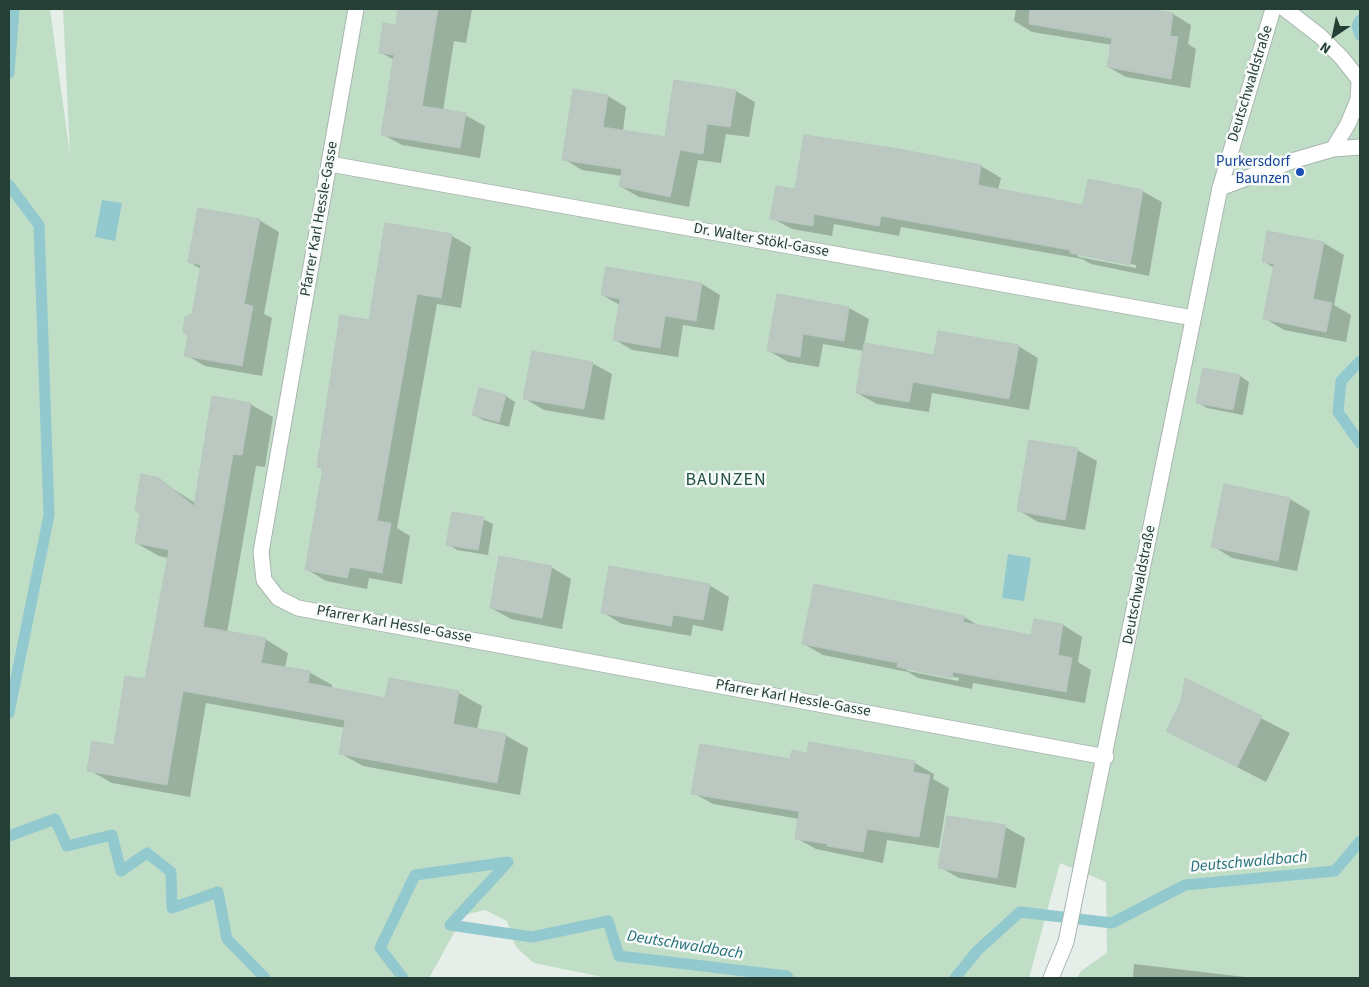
<!DOCTYPE html>
<html>
<head>
<meta charset="utf-8">
<style>
	body { margin:0 }
	#map { position:relative; width:1369px; height:987px; overflow:hidden; background:#e5eee9; font-family:"Source Sans 3",sans-serif }
	canvas { display:block }
	.frame { position:absolute; inset:0; border:10px solid #253f37; pointer-events:none }
	.north { position:absolute; left:1309px; top:10px; width:50px; height:50px; -webkit-text-stroke:4px #f6faf8; paint-order:stroke; rotate:214deg; font-size:14px; font-weight:700; line-height:20px; text-align:center; color:#253f37 }
	.north::after { content:''; display:block; margin:auto; width:18px; height:22px; background:#253f37; clip-path:polygon(50% 0,100% 100%,50% 72%,0 100%) }
</style>
</head>
<body>
<div id="map">
<canvas width="1369" height="987"></canvas>
<div class="frame"></div>
<div class="north">N</div>
</div>
<script>
const g = document.querySelector('canvas').getContext('2d');
g.lineJoin = 'round';
function fill(path, color) { g.fillStyle = color; g.fill(path, 'evenodd'); }
const toPath = rows => new Path2D(rows.map(r => 'M' + r).join(''));
function trace(path, color, width, dash) { g.strokeStyle = color; g.lineWidth = width; g.lineCap = dash ? 'butt' : 'round'; g.setLineDash(dash || []); g.stroke(path); }
function write(font, color, halo, rows, align = 'center') {
  g.font = font + ' "Source Sans 3",sans-serif'; g.lineWidth = 5; g.setLineDash([]); g.textBaseline = 'middle'; g.strokeStyle = halo; g.fillStyle = color; for (const [text, x, y, turn = 0] of rows) {
    g.save(); g.translate(x, y); g.rotate((+turn || 0) * Math.PI / 180); g.textAlign = isNaN(turn) ? turn : align; if (halo) g.strokeText(text, 0, 0); g.fillText(text, 0, 0); g.restore();
  }
}
fill(toPath([
	[9,9,50,9,70,155,63,9,1360,9,1360,978,1077,978,1081,971,1107,953,1106,882,1060,863,1029,978,607,978,534,963,516,947,507,921,485,910,464,915,429,978,9,978]
]), '#c0ddc6');
fill(toPath([
	[102,200,122,203,115,241,95,237],
	[1008,554,1031,558,1024,601,1002,598]
]), '#91c9cf');
fill(toPath([
	[400,9,472,9,466,43,454,41,443,111,465,115,485,126,480,158,402,145,382,134,394,60,380,52,397,26],
	[1016,9,1142,9,1173,14,1191,25,1188,44,1196,49,1190,88,1126,77,1108,67,1112,45,1032,32,1014,21],
	[675,81,736,91,755,102,749,137,726,134,721,163,698,160,689,207,639,197,620,186,622,176,582,170,564,159,574,91,608,96,626,107,623,131,666,139],
	[892,149,981,166,1001,178,998,190,1084,206,1142,191,1162,202,1149,276,1091,264,1082,259,901,227,899,236,834,224,832,236,792,229,772,218,796,191],
	[1076,253,1136,265,1136,268,1079,257],
	[259,220,279,232,264,314,272,318,262,376,205,366,186,355,201,269,189,262],
	[1268,233,1324,243,1344,255,1334,305,1351,315,1346,342,1284,330,1264,318,1274,268,1263,261],
	[452,236,471,247,461,308,437,304,397,528,410,536,402,584,369,578,367,589,326,581,306,569,324,470,318,466,370,322],
	[607,268,702,284,720,295,714,330,683,325,678,357,632,350,614,339,620,305,602,295],
	[778,296,849,308,869,319,864,345,935,357,1018,346,1038,358,1029,410,932,393,929,412,877,404,857,393,864,351,823,344,819,367,788,362,769,351],
	[592,363,612,374,604,420,544,410,524,398],
	[1240,376,1249,382,1243,415,1207,408,1197,402],
	[506,396,515,402,509,427,483,420,474,415],
	[250,404,273,417,265,467,256,466,227,633,265,639,288,653,285,668,309,672,332,685,332,689,386,700,390,680,459,693,482,706,477,730,505,735,528,748,520,795,363,766,340,753,345,728,206,703,190,797,112,783,89,770,115,746,146,681,168,558,159,556,136,543,158,479,195,503],
	[1077,450,1097,461,1085,530,1038,522,1018,510],
	[1225,486,1290,499,1310,511,1297,571,1232,558,1213,546],
	[483,519,493,524,488,555,457,550,448,544],
	[551,567,571,579,562,629,511,619,491,608],
	[709,585,729,597,723,631,693,625,691,636,622,624,602,612],
	[964,617,981,627,1032,636,1063,625,1082,637,1078,662,1091,670,1085,703,973,683,972,689,918,678,908,672,823,655,804,644],
	[904,667,959,678,958,681,908,671],
	[1186,680,1290,733,1266,782,1167,731,1182,701],
	[791,760,915,763,934,774,933,779,949,788,939,848,887,840,883,863,816,849,796,838,799,819,713,804,693,793],
	[1005,827,1025,838,1016,888,959,878,940,867],
	[1134,964,1253,978,1133,978]
]), '#0003');
trace(toPath([
	[1360,20,1357,26,1360,35],
	[9,73,14,9],
	[9,185,39,225,49,515,9,713],
	[1360,361,1341,381,1338,412,1360,443],
	[9,836,55,819,67,846,112,835,121,871,147,853,171,872,172,908,218,892,227,939,265,978],
	[403,978,380,948,415,875,508,862,450,925,532,937,608,921,619,956,787,976,788,978],
	[955,978,978,950,1020,912,1112,923,1185,885,1335,871,1360,841]
]), '#91c9cf', 11);
const building = toPath([
	[398,9,438,9,422,106,466,113,460,148,381,135,394,55,379,53,383,23,396,25,398,9],
	[1030,9,1149,9,1173,13,1170,36,1178,37,1171,79,1107,67,1112,38,1029,24,1030,9],
	[674,80,736,90,730,127,707,124,703,154,680,150,670,197,619,186,622,169,562,160,573,89,608,95,603,127,665,137,674,80],
	[804,135,893,148,981,165,978,185,1083,205,1088,179,1143,190,1130,265,1070,253,1070,250,881,216,879,226,814,214,813,226,770,219,776,186,795,189,804,135],
	[198,208,260,219,244,304,253,306,242,366,184,356,188,336,183,332,185,317,192,314,201,265,188,262,198,208],
	[385,223,452,234,441,298,417,294,377,521,391,523,382,573,350,567,347,578,305,570,323,468,317,467,340,315,369,320,385,223],
	[1267,231,1324,242,1313,299,1332,303,1326,332,1263,319,1274,264,1262,262,1267,231],
	[606,267,702,283,696,321,665,316,660,348,613,340,620,299,601,295,606,267],
	[777,294,849,307,844,341,803,334,800,357,767,351,777,294],
	[938,331,1019,345,1009,399,913,382,909,402,856,393,864,343,934,355,938,331],
	[532,351,593,362,584,409,523,399,532,351],
	[1203,368,1240,375,1233,410,1196,403,1203,368],
	[479,388,506,395,499,422,472,415,479,388],
	[212,396,251,403,242,455,233,454,203,627,266,638,261,663,310,671,308,683,385,698,389,678,459,691,453,724,506,734,497,783,339,754,345,720,183,691,167,785,87,771,92,741,114,745,125,676,145,679,169,550,135,543,140,515,135,509,141,474,159,478,194,506,212,396],
	[1029,440,1078,448,1065,520,1017,511,1029,440],
	[1224,484,1290,498,1278,561,1211,547,1224,484],
	[452,512,484,517,478,550,446,545,452,512],
	[499,556,552,566,542,618,490,608,499,556],
	[609,566,710,584,703,620,673,615,671,626,601,613,609,566],
	[814,584,965,616,963,622,1031,635,1034,619,1063,624,1058,655,1072,658,1066,692,953,672,952,678,897,667,898,663,802,644,814,584],
	[1185,678,1262,716,1237,767,1166,731,1181,701,1185,678],
	[809,742,915,761,913,772,930,775,919,837,867,829,863,852,827,846,828,844,795,839,799,812,797,811,691,794,700,744,790,759,792,750,807,753,809,742],
	[947,816,1006,825,997,878,938,868,947,816]
]);
fill(building, '#bbc8c2');
trace(building, '#b8c7c0', 1);
const minor = toPath([
	[356,9,261,552,264,580,278,598,298,608,1106,757],
	[1285,9,1320,36,1342,58,1360,81],
	[1333,149,1348,124,1358,100,1359,80],
	[330,164,1193,318],
	[1220,188,1273,9],
	[1220,188,1295,160,1333,149,1360,147]
]);
const tertiary = toPath([
	[1051,978,1066,942,1220,188]
]);
trace(minor, '#a8b6b0', 17);
trace(tertiary, '#a8b6b0', 17);
trace(minor, '#fff', 15);
trace(tertiary, '#fff', 15);
for (const [x, y, r, color] of [
	[1300,172,5,"#1a4fb4"]
]) { const dot = new Path2D(); dot.arc(x, y, r, 0, 2 * Math.PI); g.fillStyle = color; g.fill(dot); trace(dot, '#f6faf8', 2); }
write('15px', '#253f37', '#f6faf8', [
	["Deutschwaldstraße",1251,84,-73],
	["Pfarrer Karl Hessle-Gasse",320,219,-80],
	["Dr. Walter Stökl-Gasse",761,241,10],
	["Deutschwaldstraße",1140,585,-79],
	["Pfarrer Karl Hessle-Gasse",394,625,10],
	["Pfarrer Karl Hessle-Gasse",793,699,10]
]);
write('15px', '#164399', '#f6faf8', [
	["Purkersdorf",1290,163],
	["Baunzen",1290,180]
], 'right');
write('italic 16px', '#226e78', '#f6faf8', [
	["Deutschwaldbach",1249,863,-5],
	["Deutschwaldbach",685,946,9]
]);
g.letterSpacing = '1px';
write('18px', '#225042', '#f6faf8', [
	["BAUNZEN",726,481]
]);
g.letterSpacing = '0px';
</script>
</body>
</html>
